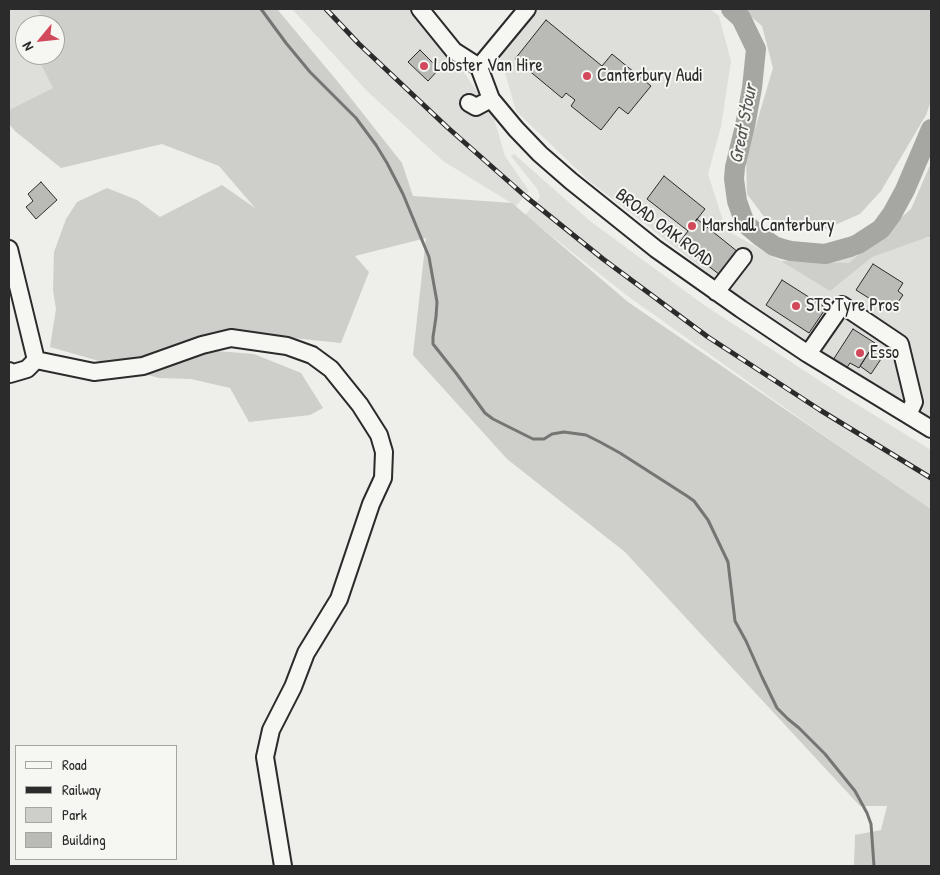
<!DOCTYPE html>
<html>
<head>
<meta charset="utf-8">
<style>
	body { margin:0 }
	#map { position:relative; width:940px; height:875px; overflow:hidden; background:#eeeeea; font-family:"Patrick Hand",sans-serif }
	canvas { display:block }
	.frame { position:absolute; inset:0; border:10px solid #2b2b2b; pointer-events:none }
	.legend { position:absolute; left:15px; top:745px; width:162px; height:115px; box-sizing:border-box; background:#f6f6f2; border:1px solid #a5a5a2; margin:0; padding:6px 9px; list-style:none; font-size:15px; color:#2b2b2b }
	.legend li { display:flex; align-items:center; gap:10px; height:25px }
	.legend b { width:25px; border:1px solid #a5a5a2 }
	.north { position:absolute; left:15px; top:15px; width:50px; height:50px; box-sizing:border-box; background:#f6f6f2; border:1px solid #a5a5a2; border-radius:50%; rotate:242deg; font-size:14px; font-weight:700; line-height:20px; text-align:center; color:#2b2b2b }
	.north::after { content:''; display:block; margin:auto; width:18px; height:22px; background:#d1495b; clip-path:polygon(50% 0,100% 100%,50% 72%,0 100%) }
</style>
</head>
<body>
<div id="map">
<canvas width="940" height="875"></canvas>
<div class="frame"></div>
<ul class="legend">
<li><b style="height:6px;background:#f6f6f2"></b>Road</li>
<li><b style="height:6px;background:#2b2b2b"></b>Railway</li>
<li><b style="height:14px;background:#cececa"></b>Park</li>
<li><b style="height:14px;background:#babab7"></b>Building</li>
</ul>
<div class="north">N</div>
</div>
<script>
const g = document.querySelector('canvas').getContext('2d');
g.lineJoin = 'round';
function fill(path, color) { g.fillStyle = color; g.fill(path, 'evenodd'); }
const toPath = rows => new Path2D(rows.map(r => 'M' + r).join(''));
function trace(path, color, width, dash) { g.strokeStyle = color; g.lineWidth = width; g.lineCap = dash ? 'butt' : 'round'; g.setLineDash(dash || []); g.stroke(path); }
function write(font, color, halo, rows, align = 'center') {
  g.font = font + ' "Patrick Hand",sans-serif'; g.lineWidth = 4; g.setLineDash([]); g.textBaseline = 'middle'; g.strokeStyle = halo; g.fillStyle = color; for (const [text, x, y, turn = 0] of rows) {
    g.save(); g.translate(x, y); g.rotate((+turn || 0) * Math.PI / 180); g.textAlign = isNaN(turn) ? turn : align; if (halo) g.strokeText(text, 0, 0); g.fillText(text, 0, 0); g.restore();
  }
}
fill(toPath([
	[9,9,38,9,43,20,38,25,25,25,25,55,36,55,53,88,9,110],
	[292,9,413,9,450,52,493,115,505,156,529,191,516,206,443,161,367,91],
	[538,9,710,9,719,16,731,61,721,127,708,174,726,230,781,261,931,237,931,418,823,354,734,293,588,180,516,111,500,55],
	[514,154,590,221,704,305,840,394,931,450,931,509,812,427,629,297,525,215,540,197,538,190,511,156]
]), '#dededb');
fill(toPath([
	[38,9,277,9,338,82,402,163,413,196,512,203,628,302,931,509,931,866,854,866,855,835,881,830,887,806,860,806,625,552,507,459,413,355,426,238,355,256,369,272,341,343,224,331,216,351,254,354,301,373,323,408,310,415,249,422,230,388,191,379,159,378,50,347,56,309,53,290,54,252,66,219,77,202,107,188,137,200,160,217,222,185,255,208,219,166,162,144,61,168,15,131,9,124,9,110,53,88,36,55,55,55,55,25,38,25,43,20],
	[742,9,931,9,931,101,926,115,881,191,860,214,819,232,765,218,747,194,746,159,773,68,762,26],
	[931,163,931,237,928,237,872,257,830,291,781,261,849,263,911,209]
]), '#cececa');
trace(toPath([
	[261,9,286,43,310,72,356,118,376,145,387,163,403,194,429,257,437,302,436,317,433,337,433,344,456,373,485,413,493,419,533,439,544,439,552,434,564,432,586,435,600,442,620,453,687,496,694,501,708,520,728,562,735,621,746,641,762,677,777,708,788,719,799,728,825,754,855,791,867,813,871,824,874,866]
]), '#757573', 3);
trace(toPath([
	[731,9,741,18,756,49,752,88,745,126,735,167,734,179,737,201,743,218,748,226,760,236,774,246,783,249,791,251,825,254,850,247,858,244,881,229,892,214,905,190,931,129]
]), '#a6a6a3', 20);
const building = toPath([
	[546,20,602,66,612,54,651,86,628,114,619,107,601,130,571,106,575,100,566,93,562,98,515,59,546,20],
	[420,50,439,69,428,81,408,62,420,50],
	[664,176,705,209,688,231,647,199,664,176],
	[41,182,57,200,36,219,26,207,33,201,28,194,41,182],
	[697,219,738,252,720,275,679,243,697,219],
	[873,264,903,283,898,291,903,295,891,312,856,290,873,264],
	[782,280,826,308,809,333,766,305,782,280],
	[853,329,875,343,859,368,850,363,846,369,833,360,853,329],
	[873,346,885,353,871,374,860,366,873,346]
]);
fill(building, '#babab7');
trace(building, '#2b2b2b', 1);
const minor = toPath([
	[420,9,454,51,479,67,491,99,516,129,540,154,571,181,656,249,741,309,808,354,931,429],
	[479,67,527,9],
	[469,103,476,107,491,99],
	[9,249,36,360,27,369,10,374,9,371],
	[716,292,743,257],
	[808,354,842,305,900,344,914,402,908,415],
	[36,360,94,372,143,366,202,345,231,338,287,346,312,355,331,369,360,405,379,435,384,452,383,478,371,504,339,599,306,653,293,687,271,730,265,757,283,866]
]);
trace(minor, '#2b2b2b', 20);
trace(minor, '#f6f6f2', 16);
const rail = toPath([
	[326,9,359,44,447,127,525,196,603,259,708,337,820,410,931,478]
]);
trace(rail, '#2b2b2b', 5);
trace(rail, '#f6f6f2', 3, [9]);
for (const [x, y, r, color] of [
	[424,66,5,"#d1495b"],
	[587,76,5,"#d1495b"],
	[692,226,5,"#d1495b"],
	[796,306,5,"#d1495b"],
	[860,353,5,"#d1495b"]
]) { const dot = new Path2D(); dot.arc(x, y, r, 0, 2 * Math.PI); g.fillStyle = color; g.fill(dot); trace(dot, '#f6f6f2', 2); }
write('18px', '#2b2b2b', '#f6f6f2', [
	["Lobster Van Hire",434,66],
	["Canterbury Audi",597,76],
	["Marshall Canterbury",702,226],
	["STS Tyre Pros",806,306],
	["Esso",870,353]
], 'left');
write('18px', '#2b2b2b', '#f6f6f2', [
	["BROAD OAK ROAD",664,228,37]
]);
write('italic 19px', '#565655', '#f6f6f2', [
	["Great Stour",744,124,-79]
]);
</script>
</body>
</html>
